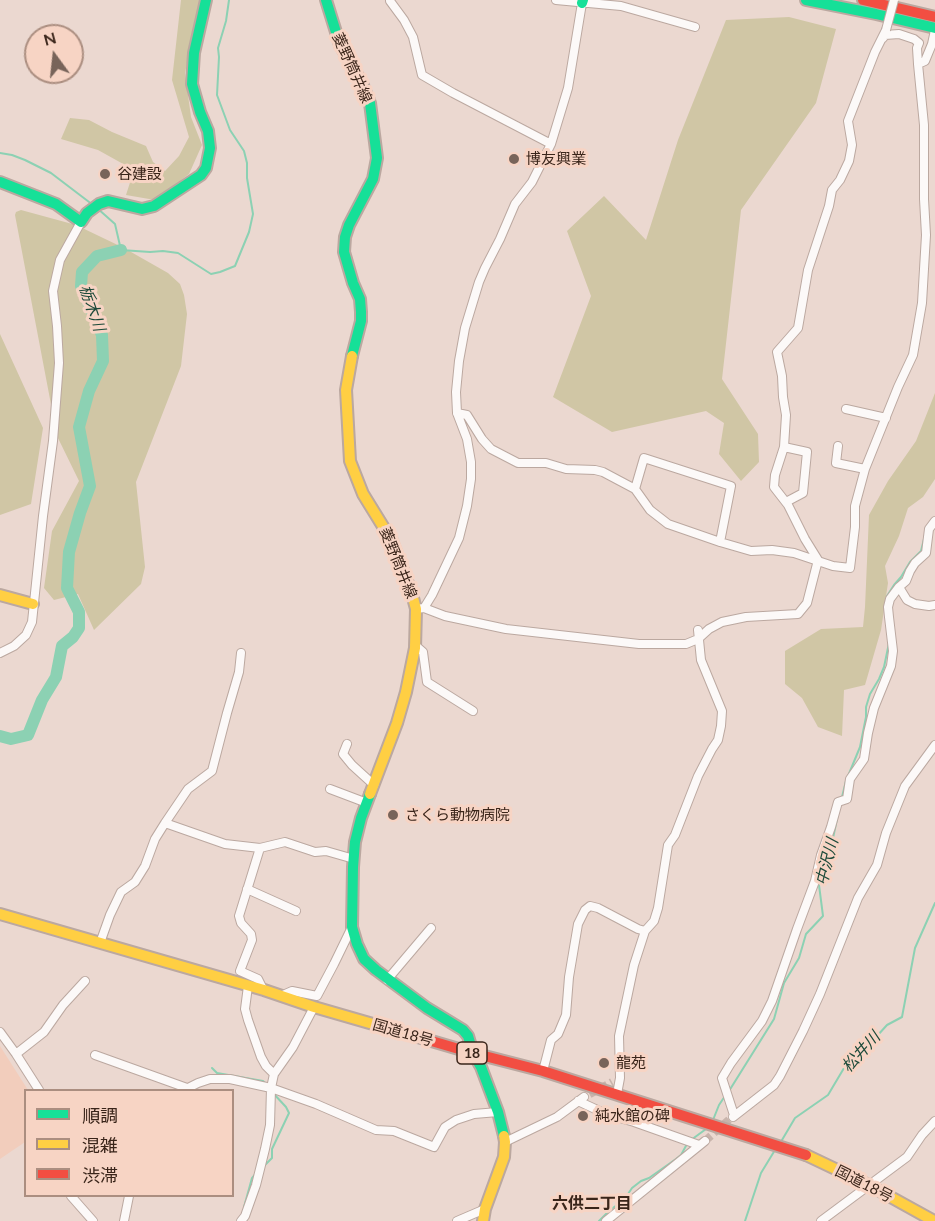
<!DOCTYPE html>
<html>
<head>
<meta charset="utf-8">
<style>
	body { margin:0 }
	#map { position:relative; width:935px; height:1221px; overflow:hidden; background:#ebd8d0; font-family:Lato,"Noto Sans JP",sans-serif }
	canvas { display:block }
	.legend { position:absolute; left:24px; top:1089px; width:210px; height:108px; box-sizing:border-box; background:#f7d4c4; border:2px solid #ab8e80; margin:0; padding:8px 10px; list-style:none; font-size:18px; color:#3a251a }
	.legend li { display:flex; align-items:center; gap:12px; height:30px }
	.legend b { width:30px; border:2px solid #ab8e80 }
	.north { position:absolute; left:24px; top:24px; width:60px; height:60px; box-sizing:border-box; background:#f7d4c4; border:2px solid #ab8e80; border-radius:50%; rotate:345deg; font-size:16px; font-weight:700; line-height:24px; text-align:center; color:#3a251a }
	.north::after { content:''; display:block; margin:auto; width:21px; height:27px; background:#78645a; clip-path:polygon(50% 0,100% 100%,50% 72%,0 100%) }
</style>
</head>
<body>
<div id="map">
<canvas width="935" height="1221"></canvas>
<ul class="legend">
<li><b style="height:8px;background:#16e098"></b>順調</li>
<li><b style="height:8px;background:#ffcf43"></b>混雑</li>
<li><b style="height:8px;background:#f24e42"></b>渋滞</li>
</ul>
<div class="north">N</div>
</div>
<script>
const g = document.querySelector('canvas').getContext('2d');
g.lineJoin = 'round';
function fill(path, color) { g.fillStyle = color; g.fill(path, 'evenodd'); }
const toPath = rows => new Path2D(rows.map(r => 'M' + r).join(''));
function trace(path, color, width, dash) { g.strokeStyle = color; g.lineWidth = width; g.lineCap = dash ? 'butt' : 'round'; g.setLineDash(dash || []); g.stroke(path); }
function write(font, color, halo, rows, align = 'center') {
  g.font = font + ' Lato,"Noto Sans JP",sans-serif'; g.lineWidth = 6; g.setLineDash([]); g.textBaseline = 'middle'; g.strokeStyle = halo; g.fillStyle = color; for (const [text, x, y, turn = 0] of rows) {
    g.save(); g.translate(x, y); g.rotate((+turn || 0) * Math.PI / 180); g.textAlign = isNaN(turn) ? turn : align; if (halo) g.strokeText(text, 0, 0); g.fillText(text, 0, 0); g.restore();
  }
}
fill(toPath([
	[0,1046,28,1090,26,1090,25,1142,0,1159]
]), '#f2cdbc');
fill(toPath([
	[181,0,200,0,185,73,191,117,202,145,189,174,155,200,126,195,134,170,98,150,61,139,70,118,89,120,112,132,146,146,153,162,165,171,179,156,189,137,172,80],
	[789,17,836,29,816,103,741,210,722,379,758,434,759,462,741,481,719,454,724,423,706,411,612,432,553,397,591,296,567,231,604,196,646,240,678,140,726,20],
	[21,210,76,225,124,248,168,273,180,284,184,295,187,314,181,366,136,482,145,567,141,584,94,630,78,594,54,600,44,588,52,531,79,481,57,436,15,215,16,212],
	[0,334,43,428,31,504,0,515],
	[935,393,935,479,923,497,908,508,899,536,885,566,888,583,881,630,865,685,844,690,842,736,818,727,802,698,785,684,785,651,821,629,863,627,865,607,869,515,888,481,916,441]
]), '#d0c6a5');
trace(toPath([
	[0,153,12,155,25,160,51,173,93,205],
	[97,208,115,224,121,250,150,252,163,251,178,253,211,274,220,272,235,266,249,232,253,214,247,178,247,163,244,151,230,130,217,95,219,57,218,48,226,21,229,0],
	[887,599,887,596,894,585,901,577,910,562,921,551,926,531],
	[842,797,846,781,860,747,866,717,866,707,870,694,879,679,884,667,889,643],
	[212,1068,217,1073,263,1081,266,1084],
	[729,1091,774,1019,784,983,799,958,806,934,823,916,819,885,826,872,838,814],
	[713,1120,719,1105,725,1096],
	[691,1140,706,1129],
	[782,1140,795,1118,828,1095,847,1063,867,1047,887,1025,902,1017,915,948,935,903],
	[265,1165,272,1158,272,1149,289,1113,286,1107,273,1093],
	[244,1207,252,1178,256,1173],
	[599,1221,610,1210,624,1200,632,1188,641,1181,649,1178,676,1159,681,1155,687,1144],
	[745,1221,761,1173,775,1150]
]), '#8cd1b3', 2);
trace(toPath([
	[0,736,11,739,28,735,42,700,56,677,62,646,73,637,79,628,79,612,67,588,69,552,80,513,90,486,79,427,89,391,103,361,102,335,81,286,82,272,97,256,121,250]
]), '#8cd1b3', 12);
trace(toPath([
	[579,1100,612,1082],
	[705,1141,731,1118]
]), '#c8b4ac', 8, [8, 4]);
const street = toPath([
	[390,0,390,1,404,20,413,37,422,75,453,93,551,144],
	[556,0,621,6,695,27],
	[883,38,885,35,899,34,914,39,919,43,917,48,918,64],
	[846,409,886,418],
	[457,413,467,415,482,439,491,449,518,463,546,463,566,469,595,470,603,472,635,489,650,510,668,524,720,542,751,551,772,550,794,553,833,566,850,568,855,527,855,506,865,469,898,387,913,355,922,303,926,235,924,199,924,125,918,64,925,61,932,44,935,30],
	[838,446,836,463,865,469],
	[784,447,807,452,803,493,786,502],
	[635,489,644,458,731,486,720,542],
	[899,587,907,600,915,604,929,606,935,605],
	[424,608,432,595,459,538,467,506,471,479,471,462,467,439,457,413,456,392,459,361,465,328,479,282,485,268,500,239,515,204,532,182,551,144,568,88,582,3],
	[416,609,424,608,445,616,506,629,639,644,686,644,698,639,709,629,722,622,746,617,798,614,807,603,818,560,805,539,788,505,774,487,775,475,784,447,786,415,783,397,782,376,777,352,798,328,808,270,829,206,832,190,840,180,849,161,852,145,848,121,875,52,886,30],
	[415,645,423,652,427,682,473,711],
	[0,653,14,646,26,635,32,622,43,516,53,441,59,363,57,326,53,291,60,260,81,222],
	[347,744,343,754,352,765,374,785],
	[330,789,367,803],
	[165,823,225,844,260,848,285,842,315,852,326,851,354,859],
	[260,848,239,916,241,923,251,934,252,940,240,971,258,979,263,989],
	[247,889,296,911],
	[100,943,110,915,121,892,135,882,145,866,155,839,165,823,188,789,212,771,227,713,239,672,241,653],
	[387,980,431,928],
	[248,986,245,1009,248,1020,261,1057,266,1066,274,1074],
	[283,995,292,991,317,996,334,964,352,927],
	[0,1032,16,1054,39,1090],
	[16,1054,44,1032,63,1005,85,981],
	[95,1055,187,1088],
	[543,1071,551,1040,558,1034,566,1015,569,977,578,924,585,910,590,906,598,908,638,929,645,931,654,921,658,908,668,845,675,835,698,776,712,749,718,740,721,726,722,711,701,660,698,630],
	[184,1090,198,1083,210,1079,230,1079,271,1088,316,1104,376,1130,394,1131,434,1147,445,1127,456,1120,474,1114,498,1112],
	[617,1094,620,1078,619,1036,634,965,645,931],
	[578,1101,606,1114,634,1122,699,1145],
	[734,1115,722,1078,731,1063,762,1021,772,1001,797,929,815,881,821,855,831,827,838,802,847,799,850,779,864,759,868,733,874,708,891,666,893,651,889,617,888,607,890,599,899,587,906,581,910,571,915,563,926,553,929,529,935,521],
	[733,1117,774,1085,780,1076,803,1031,820,994,858,898,877,865,886,833,905,786,935,745],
	[505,1142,557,1117,584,1097],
	[71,1196,93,1221],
	[124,1221,129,1196],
	[241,1221,245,1216,256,1185,265,1149,270,1125,271,1088,274,1074,293,1047,314,1007],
	[457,1221,485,1209],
	[606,1221,705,1141],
	[821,1221,907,1157,922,1135,935,1121]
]);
const fast = toPath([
	[326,0,340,45,362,83,370,103,377,158,373,179,349,225,345,237,344,252,353,283,360,299,361,312,361,321,352,356],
	[806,0,876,14,935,28],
	[582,3,583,0],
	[0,182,56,204,81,222,87,213,99,204,108,201,142,209,154,206,201,175,206,168,210,148,208,131,200,112,192,84,194,53,206,0],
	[370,794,361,818,355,842,353,867,352,927,357,944,364,959,376,970,427,1008,463,1030,468,1036,473,1053,481,1067,498,1112,504,1136]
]);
const slow = toPath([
	[352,356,346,390,350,461,363,494,392,541,412,594,416,609,415,648,406,692,397,723,370,794],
	[0,595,33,604],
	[0,914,264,990,314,1007,411,1035],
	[806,1155,869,1185,934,1221],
	[483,1221,485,1209,504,1157,505,1142,504,1136]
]);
const jam = toPath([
	[863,0,935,17],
	[411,1035,469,1052,543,1071,806,1155]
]);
trace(street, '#bba8a0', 10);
trace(fast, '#bba8a0', 14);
trace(slow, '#bba8a0', 14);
trace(jam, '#bba8a0', 14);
trace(street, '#fcf9f8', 8);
trace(fast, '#16e098', 10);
trace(slow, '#ffcf43', 10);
trace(jam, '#f24e42', 10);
const streetBridge = toPath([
	[886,30,894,0]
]);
trace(streetBridge, '#bba8a0', 10, []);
trace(streetBridge, '#fcf9f8', 8);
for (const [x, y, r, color] of [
	[514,159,6,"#78645a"],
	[105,174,6,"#78645a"],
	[393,815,6,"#78645a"],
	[604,1063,6,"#78645a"],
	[583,1116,6,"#78645a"]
]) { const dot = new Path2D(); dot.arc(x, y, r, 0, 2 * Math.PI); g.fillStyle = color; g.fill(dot); trace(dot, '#f7d4c4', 2); }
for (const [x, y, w] of [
	[472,1053,30]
]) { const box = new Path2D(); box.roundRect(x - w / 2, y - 11, w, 22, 4.5); g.fillStyle = '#f7d4c4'; g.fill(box); trace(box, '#3a251a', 1.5); }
write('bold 14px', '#3a251a', null, [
	["18",472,1053]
]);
write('15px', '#3a251a', '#f7d4c4', [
	["菱野筒井線",352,68,66],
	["菱野筒井線",398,563,68],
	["国道18号",403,1033,16],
	["国道18号",864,1184,27]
]);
write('15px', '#3a251a', '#f7d4c4', [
	["博友興業",526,159],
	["谷建設",117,174],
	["さくら動物病院",405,815],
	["龍苑",616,1063],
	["純水館の碑",595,1116]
], 'left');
write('italic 16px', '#1c4939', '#f7d4c4', [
	["栃木川",92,308,71],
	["中沢川",827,862,-76],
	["松井川",861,1052,-48]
]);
write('bold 16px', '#3a251a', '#f7d4c4', [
	["六供二丁目",592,1204]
]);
</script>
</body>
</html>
